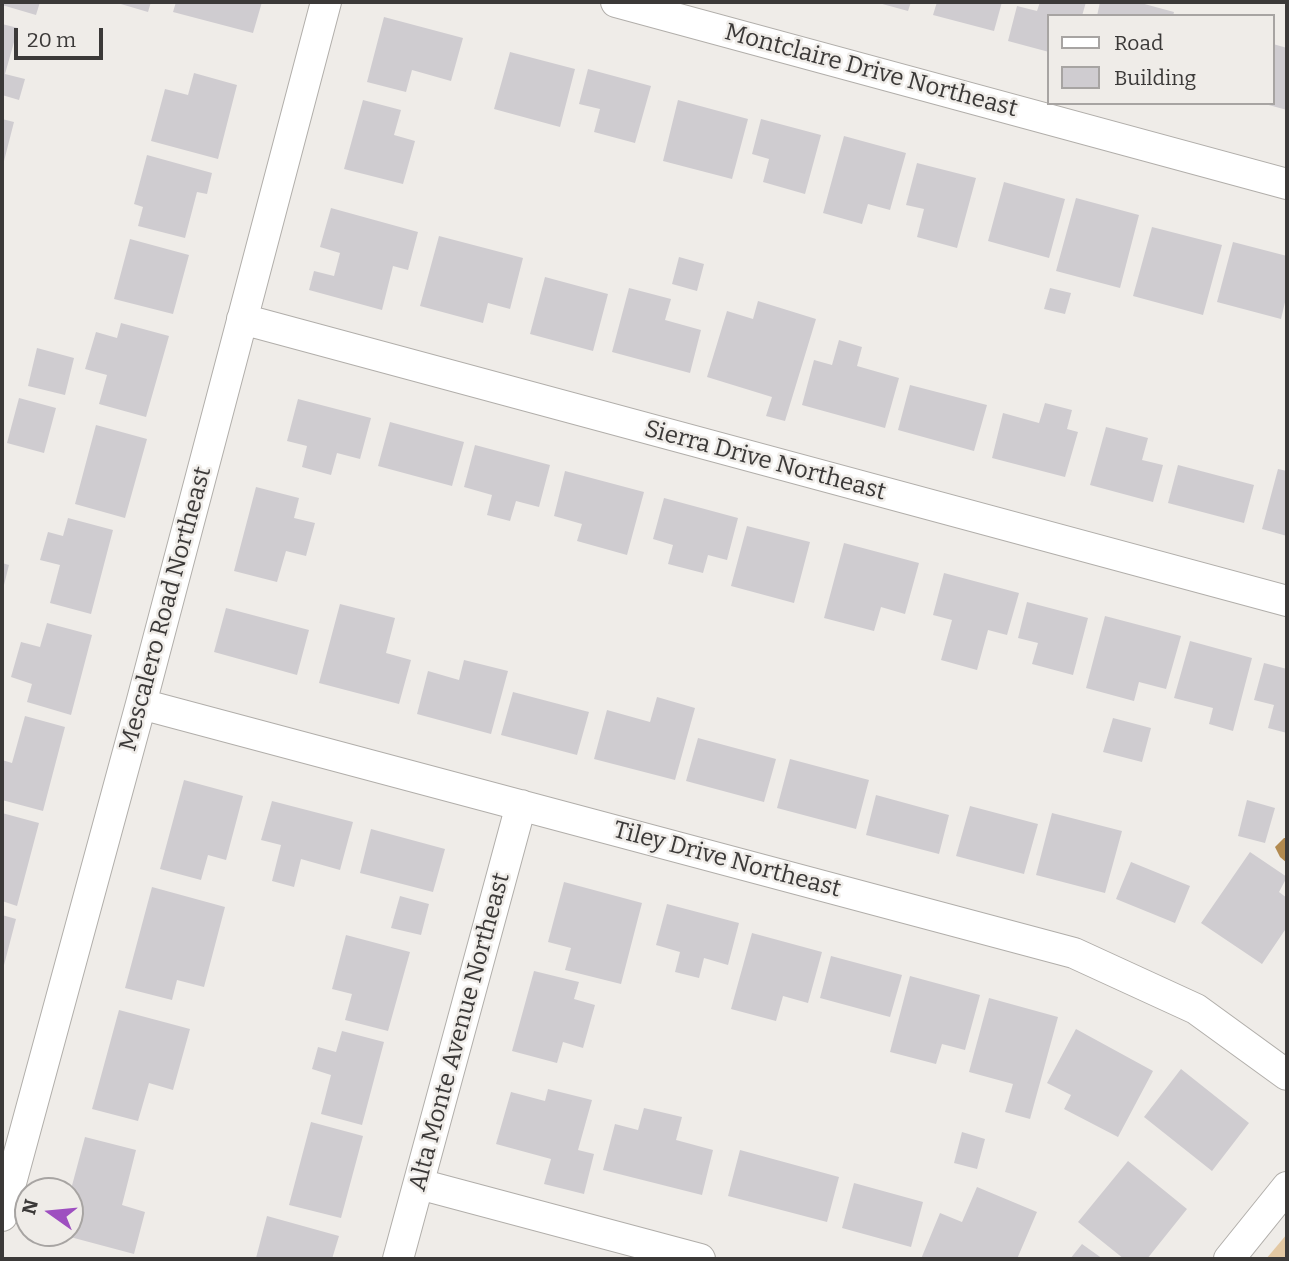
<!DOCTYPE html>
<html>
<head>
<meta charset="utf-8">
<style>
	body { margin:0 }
	#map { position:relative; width:1289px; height:1261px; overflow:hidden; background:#efece8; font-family:Bitter,serif }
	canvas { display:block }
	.frame { position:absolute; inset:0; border:4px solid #3b3938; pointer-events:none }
	.legend { position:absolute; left:1047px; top:14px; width:228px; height:91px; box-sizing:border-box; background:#efece8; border:2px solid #a7a4a2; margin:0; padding:9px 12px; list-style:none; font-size:21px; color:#3b3938 }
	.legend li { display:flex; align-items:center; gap:14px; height:35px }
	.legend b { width:35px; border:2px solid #a7a4a2 }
	.north { position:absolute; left:14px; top:1177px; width:70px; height:70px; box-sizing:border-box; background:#efece8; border:2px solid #a7a4a2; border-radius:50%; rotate:285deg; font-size:19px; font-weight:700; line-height:28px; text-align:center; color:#3b3938 }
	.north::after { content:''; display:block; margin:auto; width:24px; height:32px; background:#9e4fc0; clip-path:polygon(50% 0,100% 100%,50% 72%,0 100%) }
	.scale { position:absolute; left:14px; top:28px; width:89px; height:32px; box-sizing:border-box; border:4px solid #3b3938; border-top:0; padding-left:9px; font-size:21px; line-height:24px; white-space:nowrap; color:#3b3938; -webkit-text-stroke:5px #efece8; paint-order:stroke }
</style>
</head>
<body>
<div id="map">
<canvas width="1289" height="1261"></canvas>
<div class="frame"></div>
<ul class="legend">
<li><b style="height:9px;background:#fff"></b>Road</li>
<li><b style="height:19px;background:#cfccd0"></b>Building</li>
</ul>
<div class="north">N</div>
<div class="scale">20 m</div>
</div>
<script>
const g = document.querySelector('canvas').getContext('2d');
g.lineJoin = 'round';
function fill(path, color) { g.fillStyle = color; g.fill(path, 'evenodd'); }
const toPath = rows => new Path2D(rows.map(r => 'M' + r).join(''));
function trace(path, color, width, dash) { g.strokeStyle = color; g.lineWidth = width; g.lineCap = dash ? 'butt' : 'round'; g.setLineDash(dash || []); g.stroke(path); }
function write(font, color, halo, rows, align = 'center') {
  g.font = font + ' Bitter,serif'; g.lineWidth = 5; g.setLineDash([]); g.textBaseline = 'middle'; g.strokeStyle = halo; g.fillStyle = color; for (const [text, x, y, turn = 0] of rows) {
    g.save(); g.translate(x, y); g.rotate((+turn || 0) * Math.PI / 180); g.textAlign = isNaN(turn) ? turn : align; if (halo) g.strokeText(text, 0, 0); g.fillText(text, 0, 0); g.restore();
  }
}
fill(toPath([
	[1287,1234,1287,1259,1266,1259]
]), '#e3c8a3');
fill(toPath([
	[1284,838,1287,838,1287,863,1280,857,1275,847]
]), '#b28a50');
fill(toPath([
	[2,2,40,2,36,15,2,5],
	[114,2,151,2,148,12],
	[176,2,262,2,253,33,173,12],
	[875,2,911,2,908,11],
	[937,2,1002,2,994,31,933,15],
	[1040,2,1086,2,1082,16,1049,16,1049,52,1008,41,1017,6,1037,11],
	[1100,2,1137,2,1174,12,1173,16,1097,16],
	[384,17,463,38,451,81,412,70,406,92,367,82],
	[2,24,18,28,5,74,25,79,19,100,2,95],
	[1273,44,1287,48,1287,110,1265,104,1273,103],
	[510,52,575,69,560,127,494,109],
	[588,69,651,86,635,143,594,132,600,109,579,104],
	[194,73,237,85,218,159,151,141,165,89,188,95],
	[363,100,401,110,394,135,415,141,403,184,344,169],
	[678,100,748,119,732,179,663,161],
	[2,119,14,122,3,165,2,165],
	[761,119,821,135,805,194,763,182,769,159,752,154],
	[844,136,906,153,890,210,868,204,862,224,823,213],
	[147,155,212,173,207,194,197,192,185,238,138,226,143,207,134,204],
	[917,163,976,178,957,248,917,237,924,209,906,205],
	[1004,182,1065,199,1049,258,988,241],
	[1076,198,1139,215,1120,288,1056,271],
	[331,208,418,232,408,270,393,266,382,310,309,290,314,271,334,276,340,253,320,247],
	[1152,227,1222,245,1203,315,1133,296],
	[439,236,523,258,510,309,488,303,483,323,420,306],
	[130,239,189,255,173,314,114,299],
	[1233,242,1287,256,1287,294,1281,319,1217,302],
	[679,257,704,264,697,291,672,284],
	[545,277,608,294,593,351,530,334],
	[629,288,671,299,665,320,701,330,690,373,612,352],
	[1050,288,1071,293,1065,314,1044,309],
	[758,301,816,319,785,421,766,416,772,397,707,377,727,311,753,319],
	[121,323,169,336,146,417,99,404,107,375,85,369,96,332,117,338],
	[839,340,862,347,857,366,899,378,885,428,802,405,814,360,832,365],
	[37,348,74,358,65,395,28,386],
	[910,385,987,405,974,451,898,430],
	[19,398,56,408,44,453,7,443],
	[298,399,371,418,360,459,337,453,331,475,302,467,307,446,287,441],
	[1045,403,1072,410,1067,429,1078,432,1065,477,992,458,1003,413,1039,423],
	[390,422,464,442,452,486,378,466],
	[96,425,147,439,125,518,75,504],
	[1106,427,1148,438,1142,460,1163,465,1153,502,1090,485],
	[475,445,550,465,539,507,516,501,510,521,487,515,492,495,464,487],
	[1178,465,1254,485,1244,523,1168,503],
	[1278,469,1287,471,1287,536,1262,529],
	[565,471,644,492,627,555,577,541,582,524,554,516],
	[256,487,299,498,294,518,315,523,306,556,286,551,277,582,234,571],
	[664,498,738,518,727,560,708,555,703,573,668,564,673,545,653,539],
	[68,518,113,530,91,614,50,603,60,565,40,560,48,532,63,536],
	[747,526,810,542,794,603,731,586],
	[844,543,919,563,905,614,881,607,874,631,824,618],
	[2,563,9,565,3,589,2,589],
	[944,573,1019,593,1007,635,988,630,977,670,941,660,952,620,933,615],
	[1027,602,1088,618,1073,675,1032,664,1038,643,1018,638],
	[340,604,395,618,386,653,411,660,399,704,319,683],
	[226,608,309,630,297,675,214,652],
	[1105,616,1181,636,1166,689,1139,682,1134,701,1086,688],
	[47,623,92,635,71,715,27,702,32,684,11,677,21,642,40,647],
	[1190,641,1252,658,1233,731,1209,724,1213,708,1174,698],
	[464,660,508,671,491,734,417,714,428,671,459,680],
	[1264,663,1287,669,1287,733,1268,728,1274,705,1254,700],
	[513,692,589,712,577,755,501,735],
	[657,697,695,708,675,780,594,759,607,710,650,722],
	[25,716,65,727,43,811,2,800,2,760,12,763],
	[1113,718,1151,728,1142,762,1103,752],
	[698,738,776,759,764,802,686,781],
	[790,759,869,780,856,829,777,808],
	[184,780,243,796,226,860,208,855,201,880,160,869],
	[876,795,949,815,939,854,866,835],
	[1247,800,1275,808,1265,843,1238,836],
	[272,801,353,822,340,870,301,859,294,887,272,881,281,845,261,840],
	[970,806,1038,824,1024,874,956,856],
	[2,813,39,823,17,906,2,901],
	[1052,813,1122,831,1105,893,1036,875],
	[371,829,445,849,433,892,360,873],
	[1250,852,1287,877,1279,892,1287,898,1287,927,1262,964,1201,923],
	[1131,862,1190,886,1175,923,1116,899],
	[564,882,642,903,621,984,565,970,571,948,548,942],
	[152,887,225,907,204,987,177,980,172,1000,125,988],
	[400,896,429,904,421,935,391,928],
	[667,904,739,923,728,965,704,958,699,978,675,972,680,952,656,945],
	[2,915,16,919,3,969,2,968],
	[752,933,822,952,808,1003,783,996,776,1021,731,1009],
	[346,935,410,952,388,1031,345,1020,352,994,332,989],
	[831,956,902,975,890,1017,820,998],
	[534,971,579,982,574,999,595,1005,583,1048,563,1042,557,1063,512,1051],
	[910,976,980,995,965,1050,942,1044,936,1064,890,1052],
	[989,998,1058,1017,1030,1119,1005,1112,1013,1084,969,1072],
	[119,1010,190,1029,173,1090,149,1083,138,1121,92,1109],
	[1076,1029,1153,1071,1118,1137,1064,1109,1071,1095,1047,1083],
	[342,1031,384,1042,362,1125,321,1114,331,1075,312,1069,318,1047,336,1052],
	[1181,1069,1249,1123,1212,1171,1144,1117],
	[548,1089,592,1100,578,1150,594,1154,584,1194,544,1184,551,1159,496,1144,511,1092,545,1101],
	[644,1108,682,1117,676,1140,713,1150,702,1195,603,1170,615,1124,638,1130],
	[311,1122,363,1136,341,1218,289,1205],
	[962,1132,985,1139,977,1169,954,1163],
	[85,1137,136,1150,122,1205,145,1212,134,1254,59,1234,70,1233,70,1193],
	[740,1150,839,1177,827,1222,728,1196],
	[1128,1161,1187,1209,1147,1259,1124,1259,1078,1222],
	[854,1183,923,1202,911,1247,842,1228],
	[977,1187,1037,1212,1017,1259,921,1259,940,1213,962,1222],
	[267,1216,339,1236,332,1259,256,1258],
	[1082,1244,1103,1259,1070,1259]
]), '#cfccd0');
const minor = toPath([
	[616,2,1287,184],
	[242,319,1287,601],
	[141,704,1074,953,1196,1009,1287,1075],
	[419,1184,700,1259],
	[2,1216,141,704,326,2],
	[398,1259,521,805],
	[1229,1259,1287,1187]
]);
trace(minor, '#b1aeaa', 32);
trace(minor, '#fff', 30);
write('24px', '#3b3938', '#efece8', [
	["Montclaire Drive Northeast",871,71,15],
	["Sierra Drive Northeast",765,461,15],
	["Mescalero Road Northeast",166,609,-75],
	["Tiley Drive Northeast",727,860,15],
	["Alta Monte Avenue Northeast",460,1032,-75]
]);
</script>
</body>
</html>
